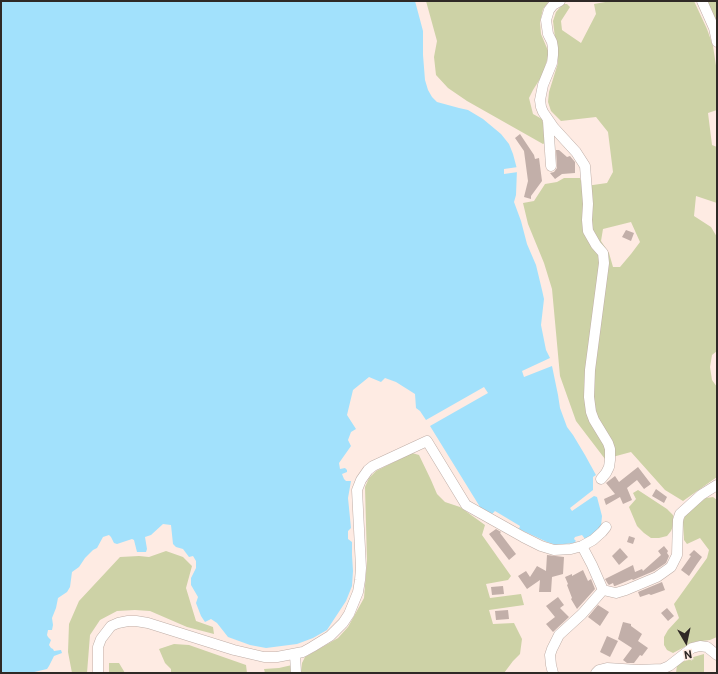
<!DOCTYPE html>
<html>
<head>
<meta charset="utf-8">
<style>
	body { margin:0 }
	#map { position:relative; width:718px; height:674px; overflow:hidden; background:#feebe3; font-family:Roboto,sans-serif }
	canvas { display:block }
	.frame { position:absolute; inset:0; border:2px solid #2f2926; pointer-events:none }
	.north { position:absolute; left:666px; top:622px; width:40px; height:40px; -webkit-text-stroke:3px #feebe3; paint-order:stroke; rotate:171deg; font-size:11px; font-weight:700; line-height:16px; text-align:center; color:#2f2926 }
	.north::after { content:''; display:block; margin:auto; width:14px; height:18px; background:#2f2926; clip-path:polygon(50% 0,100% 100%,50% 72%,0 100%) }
</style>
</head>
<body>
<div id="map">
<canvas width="718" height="674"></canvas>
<div class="frame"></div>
<div class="north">N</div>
</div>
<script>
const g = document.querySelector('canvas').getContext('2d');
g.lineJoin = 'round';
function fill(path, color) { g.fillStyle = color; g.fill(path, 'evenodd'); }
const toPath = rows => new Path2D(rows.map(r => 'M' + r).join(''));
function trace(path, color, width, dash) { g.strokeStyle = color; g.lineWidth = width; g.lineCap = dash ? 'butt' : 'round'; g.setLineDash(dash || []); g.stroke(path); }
fill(toPath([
	[426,1,549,1,543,9,540,22,541,34,549,53,543,74,533,90,529,98,533,114,542,119,545,131,547,142,543,144,467,101,448,88,436,75,434,57,437,41],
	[611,1,694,1,707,29,713,46,717,72,717,110,708,113,712,145,717,147,717,203,696,196,694,216,711,227,717,237,717,351,712,355,710,367,712,380,717,387,717,477,683,501,665,490,631,452,605,459,576,421,560,376,552,289,544,263,528,224,523,203,534,201,545,184,557,182,564,178,580,178,582,184,593,185,607,183,613,172,608,132,596,117,561,121,551,111,548,102,549,92,558,63,553,21,556,12,563,4,567,4,570,7,561,21,562,30,581,43,596,14,594,4],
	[631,222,640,242,631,254,620,267,613,267,609,253,601,241,603,229],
	[707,1,717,1,717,27],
	[412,453,419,455,431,480,437,494,445,502,460,507,485,525,482,535,511,576,508,580,486,584,490,598,521,594,524,605,489,610,493,624,514,623,522,639,520,654,513,661,504,673,301,673,302,663,305,657,338,638,348,627,364,598,367,561,365,487,369,478,376,471],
	[638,490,667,509,673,515,674,524,671,531,667,536,659,538,651,538,644,533,637,526,629,507,636,499,633,493],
	[713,497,717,500,717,637,710,640,694,642,673,653,667,650,664,645,664,637,668,630,679,618,674,604,707,558,709,550,700,538,687,544,684,540,683,522,686,513,706,498],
	[166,551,183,557,192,566,186,588,196,621,213,627,214,634,187,627,150,611,135,610,117,611,100,620,90,635,87,673,72,673,68,652,69,624,79,601,120,557,139,556,149,557],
	[174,644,189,645,246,665,247,673,171,673,171,669,165,663,159,649],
	[704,654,704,673,676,673,677,665,690,658],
	[109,663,119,663,125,673,109,673],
	[292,665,292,673,265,673,264,669,279,668]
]), '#cdd2a6');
fill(toPath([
	[1,1,415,1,423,31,423,55,425,80,428,90,432,97,437,102,459,108,468,110,483,119,501,134,509,144,513,154,517,169,516,195,514,202,521,221,527,244,536,265,542,290,544,299,541,325,546,350,550,358,522,371,524,377,552,366,558,395,560,408,567,427,573,435,585,455,596,475,593,477,593,490,570,508,572,511,594,496,597,497,602,516,601,526,595,533,585,539,582,535,575,537,574,539,576,541,574,543,556,545,547,542,519,529,520,526,495,511,492,514,480,507,430,426,488,393,484,387,426,420,420,411,416,408,415,394,396,382,385,378,381,382,369,377,353,390,347,415,356,429,351,432,348,440,351,446,339,463,340,469,345,468,347,470,347,472,342,474,344,479,346,481,351,481,348,498,351,528,348,531,348,539,352,542,352,555,353,571,352,586,346,601,327,630,313,638,297,644,266,648,250,645,228,637,217,623,211,619,205,622,201,616,196,603,198,597,191,585,191,578,196,568,196,561,193,556,189,557,183,549,176,547,173,544,171,525,163,524,151,535,145,537,147,549,146,552,137,552,134,540,132,539,117,544,114,543,111,537,109,535,103,537,97,548,93,550,85,558,79,567,72,572,70,587,67,592,58,598,56,608,52,618,53,625,52,630,48,630,47,635,48,637,51,640,49,645,51,648,53,649,54,651,61,650,62,653,54,656,49,666,47,669,30,673,1,673]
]), '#a2e1fc');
fill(toPath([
	[518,167,518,172,504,174,504,169]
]), '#feebe3');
fill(toPath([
	[520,134,534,155,535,159,539,158,542,181,531,196,531,199,524,197,528,181,524,151,515,138],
	[556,150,559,150,567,157,570,156,575,162,575,173,562,174,555,179,550,173,554,172,557,168],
	[626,230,634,233,631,241,622,237],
	[638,467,651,484,644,489,637,480,627,488,632,500,623,504,620,497,606,505,604,499,615,494,606,483,615,476,619,482],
	[656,489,667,497,664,503,652,496],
	[496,529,501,532,500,533,516,554,509,560,489,534],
	[629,536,635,538,633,544,627,542],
	[664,546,668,551,667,553,669,556,666,563,654,571,633,580,632,579,615,586,614,586,613,583,609,585,608,584,605,579,633,565,635,572,642,569,643,571,661,555,658,551],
	[620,548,628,557,619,565,612,556],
	[694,550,702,557,697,564,689,576,681,570,691,556,689,555],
	[547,555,564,557,563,574,552,577,551,592,539,592,540,580,527,589,518,576,526,571,530,577,537,566,546,571],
	[583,570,588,581,591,579,595,589,577,609,571,599,572,598,567,585,568,584,565,577,572,574,572,576],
	[662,582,665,590,651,595,649,594,640,597,638,592],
	[503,586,504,594,492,595,491,587],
	[558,597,564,605,560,608,569,617,553,632,546,624,555,617,546,606],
	[598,605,609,612,600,626,588,617],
	[667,608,674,616,668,621,661,613],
	[508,610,509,619,496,620,495,611],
	[623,622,631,624,631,626,642,634,638,641,648,648,642,656,640,655,634,663,627,663,623,660,632,648,618,639],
	[607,636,618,641,610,657,600,652]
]), '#c2afa9');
const minor = toPath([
	[560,1,553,5,549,10,546,20,548,34,552,42,553,48,553,55,552,63,543,85,540,100,541,107,543,112,554,128,576,152,585,166,588,204,587,220,588,231,596,245,603,253,604,263,590,370,589,397,591,412,594,420,608,443,610,449,610,460,609,467,606,473,601,479],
	[702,1,714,28,717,42],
	[548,121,551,166],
	[582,546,592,565,603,590],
	[295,654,296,673],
	[98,673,98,647,101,639,111,626,118,623,128,621,136,621,148,623,234,650,264,657,277,657,303,652,312,647,330,636,343,623,349,614,358,592,360,580,361,568,357,490,361,480,368,470,373,466,427,441,466,505,523,537,541,546,554,550,571,549,582,546,593,540,602,532,606,527],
	[553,673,551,665,550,655,552,649,559,635,582,614,603,590,616,593,626,590,657,577,671,567,677,555,678,520,680,514,701,495,717,485],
	[596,673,599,670,607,668,638,670,662,669,669,666,692,648,700,646,707,647,717,655]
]);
trace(minor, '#bfaea7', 11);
trace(minor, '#fff', 10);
</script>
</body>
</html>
